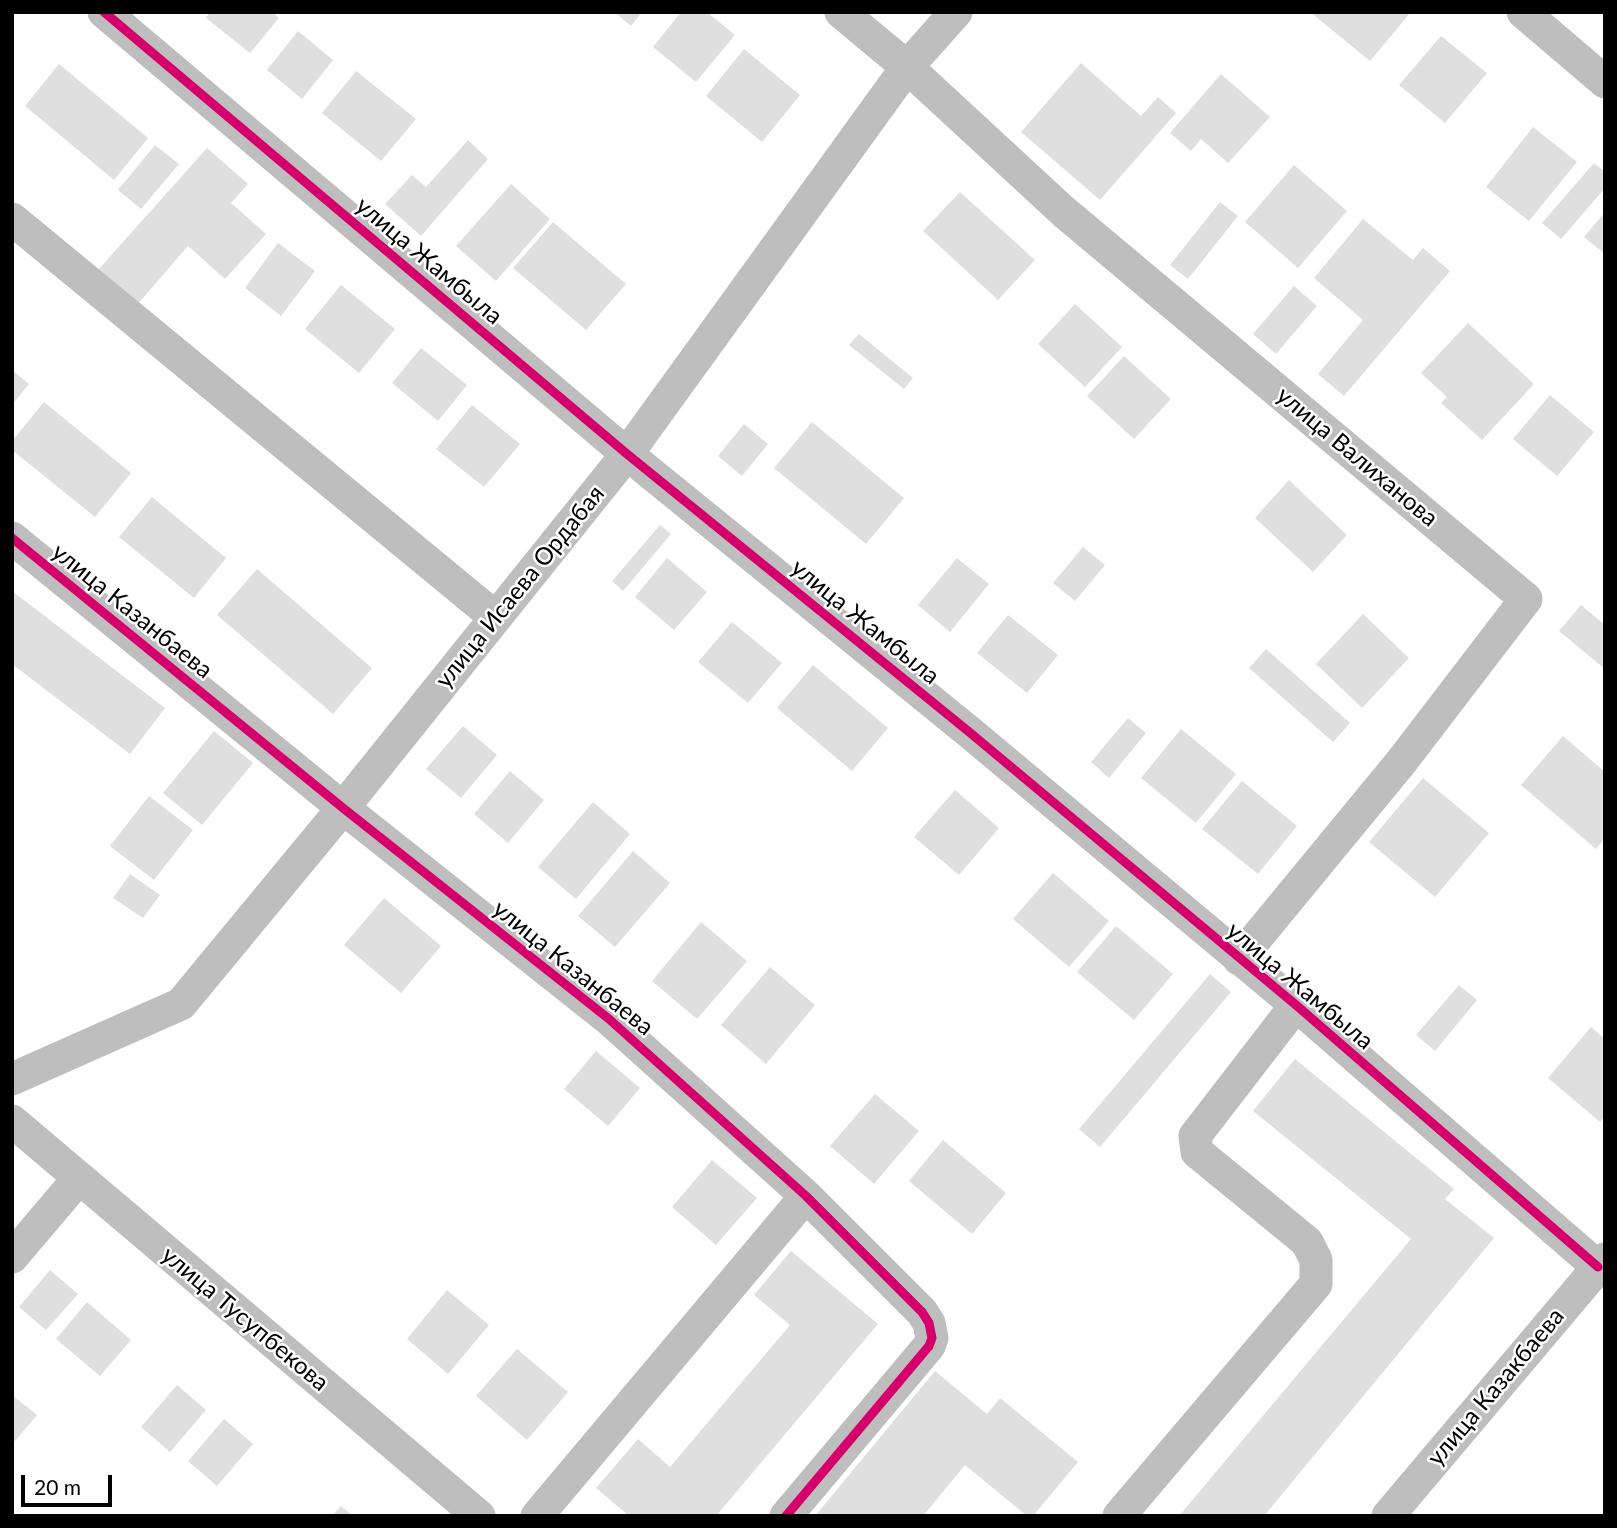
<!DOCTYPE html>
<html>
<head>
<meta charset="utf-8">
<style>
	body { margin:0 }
	#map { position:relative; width:1617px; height:1528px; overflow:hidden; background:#fff; font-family:Lato,sans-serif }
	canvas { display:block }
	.frame { position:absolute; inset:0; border:14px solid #000; pointer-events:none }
	.scale { position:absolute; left:21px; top:1475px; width:91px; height:32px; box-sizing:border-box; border:4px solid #000; border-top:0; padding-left:9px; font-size:21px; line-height:24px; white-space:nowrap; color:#000; -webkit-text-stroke:5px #fff; paint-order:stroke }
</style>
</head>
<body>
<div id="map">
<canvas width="1617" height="1528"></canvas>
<div class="frame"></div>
<div class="scale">20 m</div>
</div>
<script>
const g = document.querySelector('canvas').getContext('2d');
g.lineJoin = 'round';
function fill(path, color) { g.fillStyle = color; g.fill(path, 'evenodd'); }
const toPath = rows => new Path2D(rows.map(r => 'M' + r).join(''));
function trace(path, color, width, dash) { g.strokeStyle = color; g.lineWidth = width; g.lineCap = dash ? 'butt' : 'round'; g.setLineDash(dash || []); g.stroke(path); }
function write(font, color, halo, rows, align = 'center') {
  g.font = font + ' Lato,sans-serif'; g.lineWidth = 5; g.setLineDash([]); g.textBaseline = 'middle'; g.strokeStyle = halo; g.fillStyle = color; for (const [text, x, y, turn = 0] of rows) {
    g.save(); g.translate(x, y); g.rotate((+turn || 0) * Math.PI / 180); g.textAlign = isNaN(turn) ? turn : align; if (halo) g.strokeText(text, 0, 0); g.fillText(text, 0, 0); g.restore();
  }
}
fill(toPath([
	[210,12,272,12,279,18,250,53,206,18],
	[614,12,642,12,631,26],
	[681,12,707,12,735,35,696,82,653,47],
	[1310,12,1411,12,1370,61],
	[298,31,333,60,302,99,267,70],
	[1441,36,1487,73,1445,123,1399,85],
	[744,49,800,95,762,142,706,96],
	[1081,63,1141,116,1158,97,1176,113,1100,200,1021,132],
	[59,64,148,138,114,180,25,106],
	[356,71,416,119,381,161,322,113],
	[1221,74,1270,117,1228,163,1201,139,1191,151,1170,133],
	[1533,127,1577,162,1529,221,1486,187],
	[468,140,488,159,421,236,385,204,412,175,426,187],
	[155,145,179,164,141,209,118,190],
	[207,148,248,184,231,203,266,234,225,279,188,246,137,305,98,270],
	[1594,163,1605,172,1605,188,1561,239,1542,223],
	[1294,165,1347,211,1298,268,1245,222],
	[511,184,550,219,496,281,456,246],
	[960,192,1035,260,998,300,923,231],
	[1220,202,1238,216,1188,279,1170,265],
	[1605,212,1605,254,1584,237],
	[1363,219,1413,260,1423,248,1450,271,1344,396,1318,374,1363,320,1314,278],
	[553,222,626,284,586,330,513,268],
	[278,243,315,271,281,316,245,288],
	[341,285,395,329,359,373,305,329],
	[1294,286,1317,306,1276,354,1253,334],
	[1075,304,1122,347,1085,387,1038,344],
	[1468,323,1534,384,1482,440,1441,403,1447,397,1421,373],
	[859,334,913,378,904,389,849,345],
	[421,348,467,385,438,421,392,383],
	[1124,356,1171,399,1134,439,1087,396],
	[12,370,29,384,12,405],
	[1550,395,1594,432,1557,476,1513,439],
	[44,402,131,473,95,517,12,450,12,441],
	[472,405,520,444,484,487,436,449],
	[812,422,904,498,866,544,774,468],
	[744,424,768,444,742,476,718,456],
	[1289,480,1347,535,1313,572,1255,518],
	[152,497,226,558,194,598,119,537],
	[660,525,671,534,623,591,612,581],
	[1083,547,1105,565,1075,601,1053,583],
	[667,558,707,592,674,630,635,597],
	[957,558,989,584,950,632,918,605],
	[257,569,372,668,333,714,217,615],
	[12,591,165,708,130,754,12,664],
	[1581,605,1605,625,1605,669,1559,631],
	[1363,614,1409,658,1362,708,1316,664],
	[1008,615,1058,655,1027,693,977,653],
	[732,622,782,663,748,703,698,662],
	[1266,649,1350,723,1333,742,1249,668],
	[813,665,888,728,852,771,777,708],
	[1128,718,1146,733,1109,778,1091,762],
	[463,726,497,755,461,798,426,769],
	[1181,729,1236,774,1196,823,1141,778],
	[214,731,253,763,202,825,163,793],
	[1563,736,1605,772,1605,838,1596,849,1521,785],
	[510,771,544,800,508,843,474,814],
	[1423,778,1489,833,1435,897,1369,842],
	[1242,781,1297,826,1258,874,1202,829],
	[955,790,999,828,959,875,914,837],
	[149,796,193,830,154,880,110,846],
	[593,802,630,834,576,899,538,867],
	[633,851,670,883,615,947,578,916],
	[1053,873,1109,921,1069,967,1013,919],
	[130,874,160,895,143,918,113,898],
	[384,898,441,946,401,993,344,945],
	[701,922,747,961,697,1019,652,981],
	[1116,926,1173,974,1134,1020,1077,972],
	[770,967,815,1005,766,1064,721,1025],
	[1210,974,1231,992,1100,1147,1079,1129],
	[1459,985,1477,1000,1435,1051,1416,1035],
	[1591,1027,1605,1039,1605,1116,1600,1122,1548,1078],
	[596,1051,640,1088,608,1126,564,1089],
	[1295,1059,1454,1189,1445,1199,1494,1238,1264,1516,1179,1516,1411,1239,1253,1111],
	[875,1094,919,1131,874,1184,830,1146],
	[943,1140,1006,1193,972,1234,909,1181],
	[712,1160,757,1198,716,1245,672,1207],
	[791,1251,878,1324,716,1516,629,1516,596,1488,638,1439,670,1467,790,1325,754,1295],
	[50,1270,78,1294,46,1330,19,1307],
	[447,1290,489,1325,448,1374,407,1339],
	[87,1302,131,1340,100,1376,56,1339],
	[517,1349,568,1392,527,1440,476,1396],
	[935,1371,987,1414,1000,1398,1078,1462,1033,1516,1027,1516,965,1465,923,1516,815,1516],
	[177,1385,206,1410,170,1452,141,1427],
	[12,1395,37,1415,15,1441,12,1439],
	[224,1419,253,1444,217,1486,188,1461],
	[341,1506,353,1516,332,1516]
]), '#dfdfdf');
trace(toPath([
	[104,12,627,454,968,731,1296,1005,1598,1267],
	[841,12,907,67,1064,212,1526,599,1402,761,1239,959],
	[1523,12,1605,82],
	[12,219,495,617],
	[12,538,343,808,609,1019,806,1196,922,1312,929,1323,932,1338,929,1346,786,1516],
	[12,1079,181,1004,343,808,627,454,907,67,956,12],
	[12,1121,479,1516],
	[12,1257,79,1178],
	[537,1516,806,1196],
	[1119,1516,1316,1284,1316,1260,1307,1242,1197,1152,1195,1136,1296,1005],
	[1388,1516,1605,1259]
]), '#bebebe', 33);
trace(toPath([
	[104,12,627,454,968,731,1296,1005,1598,1267],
	[12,538,343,808,609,1019,806,1196,922,1312,929,1323,932,1338,929,1346,786,1516]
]), '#d6006c', 9);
write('24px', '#000', '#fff', [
	["улица Жамбыла",429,261,40],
	["улица Валиханова",1357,457,40],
	["улица Исаева Ордабая",520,587,-51],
	["улица Казанбаева",132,611,39],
	["улица Жамбыла",865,622,39],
	["улица Казанбаева",573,968,39],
	["улица Жамбыла",1300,986,40],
	["улица Тусупбекова",245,1319,40],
	["улица Казакбаева",1496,1387,-50]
]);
</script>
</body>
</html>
